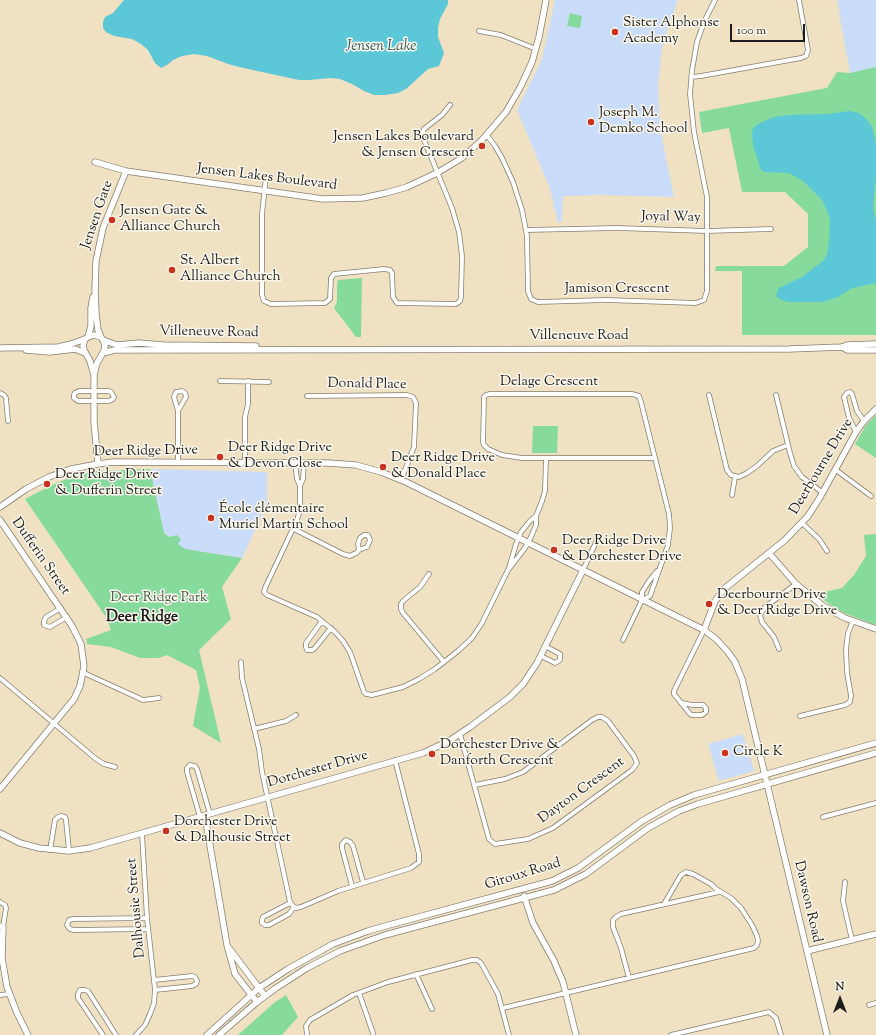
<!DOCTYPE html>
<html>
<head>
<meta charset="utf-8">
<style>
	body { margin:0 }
	#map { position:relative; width:876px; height:1035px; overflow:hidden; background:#efe1c2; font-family:"Sorts Mill Goudy",serif }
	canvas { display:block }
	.north { position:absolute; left:820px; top:979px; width:40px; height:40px; -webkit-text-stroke:3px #fbf7ec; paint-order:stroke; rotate:0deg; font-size:11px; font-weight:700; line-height:16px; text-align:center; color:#1c1c1c }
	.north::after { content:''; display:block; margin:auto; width:14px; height:18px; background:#1c1c1c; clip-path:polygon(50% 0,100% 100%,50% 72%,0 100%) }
	.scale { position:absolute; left:730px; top:24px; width:75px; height:18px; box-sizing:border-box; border:2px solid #1c1c1c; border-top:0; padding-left:5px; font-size:12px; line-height:14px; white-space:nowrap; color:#1c1c1c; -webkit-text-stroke:3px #fbf7ec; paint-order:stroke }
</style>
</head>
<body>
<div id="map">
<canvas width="876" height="1035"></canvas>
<div class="north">N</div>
<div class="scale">100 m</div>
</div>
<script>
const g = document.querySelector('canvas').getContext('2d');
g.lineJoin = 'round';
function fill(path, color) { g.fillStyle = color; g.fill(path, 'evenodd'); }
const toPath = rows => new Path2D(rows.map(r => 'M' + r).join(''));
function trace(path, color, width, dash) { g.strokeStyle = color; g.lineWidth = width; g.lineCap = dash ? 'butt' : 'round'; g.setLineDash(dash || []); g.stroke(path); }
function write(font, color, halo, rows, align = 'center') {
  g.font = font + ' "Sorts Mill Goudy",serif'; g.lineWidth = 3; g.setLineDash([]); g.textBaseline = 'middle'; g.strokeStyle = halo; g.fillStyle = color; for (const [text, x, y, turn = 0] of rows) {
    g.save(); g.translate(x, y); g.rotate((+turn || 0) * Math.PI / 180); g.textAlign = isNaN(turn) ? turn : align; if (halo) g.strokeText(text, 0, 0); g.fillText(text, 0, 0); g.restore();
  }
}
fill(toPath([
	[555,0,678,0,669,24,662,47,658,85,660,129,674,197,603,195,563,196,562,222,558,222,549,186,517,110,542,59],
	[837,0,876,0,876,67,850,73],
	[150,469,267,472,267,504,242,558,184,549,164,533],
	[743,734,754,771,719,781,708,744]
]), '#c9dcf9');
fill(toPath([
	[570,13,582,16,580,28,567,26],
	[876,67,876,335,742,335,742,271,715,271,716,266,784,266,808,247,808,214,785,192,742,192,729,128,702,133,699,112,827,88,837,72,850,73],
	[362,278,361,337,356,337,334,308,337,302,337,284,338,280],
	[876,415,876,458,855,444,866,425],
	[533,426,558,426,557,453,532,453],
	[150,469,164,533,169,537,177,535,181,539,178,544,185,549,242,558,222,587,231,619,199,650,221,743,193,726,200,687,196,670,167,655,159,658,140,658,111,647,87,644,86,639,111,630,106,617,25,499,54,484,69,478,95,471],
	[876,534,876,625,844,613,833,607,816,594,842,588,854,575,866,556,864,535],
	[286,995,298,1017,282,1035,238,1035,274,1003]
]), '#86da9c');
fill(toPath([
	[124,0,448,0,448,4,440,19,438,28,438,37,444,53,439,66,428,69,406,89,398,93,385,95,374,95,364,91,352,84,340,79,331,78,309,80,299,80,239,67,228,64,207,56,194,54,182,56,173,60,167,65,161,68,155,63,148,50,141,44,132,39,114,36,106,32,103,28,103,22,105,17,113,13],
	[849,111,859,113,867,120,872,127,876,144,876,176,873,207,876,221,876,283,852,288,838,297,823,302,788,302,782,300,778,298,776,295,779,288,802,277,824,260,827,254,829,242,830,220,828,213,822,200,803,181,789,173,765,172,761,170,753,145,752,133,753,128,760,123,774,117,790,115,828,114]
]), '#5cc7d7');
const street = toPath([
	[479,31,501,35,536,49],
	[691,77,701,76,801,58,806,56,808,50,799,0],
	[487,135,495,146,502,158,513,182,522,210,527,236,528,291,531,299,538,302,606,300,696,303,704,300,707,291,707,197,694,132,690,94,692,70,697,42,704,22,715,0],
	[266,177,262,214,262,295,264,301,271,304,325,303,330,299,331,278,334,274,384,269,390,270,392,273,393,297,397,303,456,304,460,301,461,297,462,256,459,232,452,208,422,135,424,129,442,115,450,105],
	[526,230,617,228,707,231,771,229],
	[220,381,269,382],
	[79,391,108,391,111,392,114,397,113,399,109,401,78,401,74,398,74,395,75,393,79,391],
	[0,393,4,395,6,398,8,421],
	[709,395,727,470,731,475,739,477,747,473,757,466,773,451,788,445],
	[776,395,790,453,794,466,802,477,823,493],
	[307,396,407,395,413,397,416,403,414,447,401,480],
	[856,432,849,418,844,397,847,393,850,392,852,394,857,411,864,421],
	[178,463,178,411,174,397,176,392,182,391,185,393,186,397,178,411],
	[245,463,245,417,248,404,248,381],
	[295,463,297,479,300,486],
	[304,463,303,479,300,486,300,510,297,520,265,588,264,592,267,595,317,617,335,632,343,641,350,652,364,692,366,694,372,695,403,687,419,679,435,669,458,651,472,638,482,623,508,570,525,548,531,537,536,525,536,516,542,501,545,491,546,458],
	[836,470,871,496],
	[732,495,735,477],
	[802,523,819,539,827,551],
	[294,529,343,554,350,556,356,553,359,550,367,547,370,540,368,535,364,535,360,538,358,544,359,550],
	[509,568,516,544,521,532,530,521,536,516],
	[583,570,598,538],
	[429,574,420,587,403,601,401,604,401,609,403,613,444,662],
	[642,600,650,596,668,545,670,528,669,514,641,402,639,396,632,394,490,394,486,395,484,397,483,442,484,445,488,449,502,455,522,458,655,458],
	[642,600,642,592,649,581,657,571],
	[61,608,46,617,44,621,44,625,50,627,67,617],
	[322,621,306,643,306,647,307,650,312,650,314,649,331,628],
	[623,640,642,600],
	[779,649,774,637,762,622,760,615,765,607,796,584],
	[541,656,555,663,560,660,560,654,545,646],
	[241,662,242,678,259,749,262,772,290,902,293,906,296,908,301,907,338,891,411,868,419,862,419,854,395,760],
	[84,673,143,700,159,698],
	[0,678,96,759,104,764,115,767],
	[682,703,692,705,703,705,706,708,706,712,702,715,692,715,690,714,674,694,674,691,704,630],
	[800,716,845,705,850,702,851,696,847,672,846,649,848,633,853,621],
	[254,729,286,721,296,715],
	[460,734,489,839,495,844,528,839,553,828,632,770,637,763,634,756,608,721,602,717,598,717,592,720,523,772,505,779,475,785],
	[200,817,187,772,187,768,190,765,195,766,197,769,210,814],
	[823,817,876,803],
	[50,850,55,820,58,817,61,816,65,817,66,820,69,851],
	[845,882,843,901,852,940],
	[352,886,342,848,342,844,346,840,350,842,353,846,363,882],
	[0,902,5,905,6,908,3,927],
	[290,903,263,917,262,920,262,923,265,925,269,925,289,914,294,907],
	[147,918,73,919,69,920,67,925,70,929,74,930,148,929],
	[416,974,432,1009],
	[629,978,621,948,613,927,613,920,616,917,621,914,719,892],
	[154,980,192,976,195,977,197,981,196,984,192,986,155,990],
	[359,993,373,1033],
	[0,995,9,994],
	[869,1005,876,1003],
	[503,1008,754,948,757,945,758,941,757,936,752,925,741,908,731,898,716,889,711,884,693,874,686,872,681,875,664,904],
	[103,1035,78,998,78,994,80,990,85,990,88,991,116,1035],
	[136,1035,145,1025,150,1014,154,1003,155,990,147,918,142,834],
	[307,1035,306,1026,310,1020,353,995,388,982,472,960,477,960,481,963,498,994,509,1035],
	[671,1035,769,1012,776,1018,781,1035]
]);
const secondary = toPath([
	[95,162,126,171,323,199,363,198,386,193,407,187,437,173,462,158,482,140,506,112,521,86,532,62,539,37,546,0],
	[88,337,91,326,91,308,93,297],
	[101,337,98,330,96,314,95,291,96,261,103,228,126,171],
	[103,340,117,345,139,343,163,345,256,346],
	[842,347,847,350,876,350],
	[0,348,58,347,71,344,85,339],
	[26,350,49,352,75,349,85,353],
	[103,353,114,350,130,350,789,349,842,347,847,345,876,344],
	[94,375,90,361,84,350,83,346,85,339,88,337,94,335,101,337,103,340,105,345,104,351,97,363,94,375,94,422,98,464],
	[0,507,26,489,49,477,71,469,98,464,113,462,328,463,356,465,381,472,406,482,704,630,716,639,728,652,735,662,742,679,827,1035],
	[0,520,72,626,81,644,84,666,80,686,74,699,0,789],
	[769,553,796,584,823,606,845,618,876,629],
	[704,630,715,601,724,589,785,540,808,516,819,499,856,432,864,421,876,409],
	[205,816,227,945,235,974,257,1002],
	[0,833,20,843,39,848,69,851,90,848,423,753,449,741,470,727,510,697,523,684,537,663,583,570],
	[524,896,533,923,554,961,563,982,576,1035],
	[0,926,3,927,2,958,7,987,17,1013,28,1035],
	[229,948,265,996],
	[807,951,876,934],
	[207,1035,259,988,288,969,333,944,368,931,389,925,552,881,578,868,642,821,670,805,694,795,876,743],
	[219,1035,257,1002,276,988,307,968,340,951,385,935,554,890,586,874,648,828,679,811,698,804,876,753]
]);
trace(street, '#867e6f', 5.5);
trace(secondary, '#867e6f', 7);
trace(street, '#fff', 4);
trace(secondary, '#fff', 5.5);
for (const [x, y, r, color] of [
	[615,32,4,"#c8321e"],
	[591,122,4,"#c8321e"],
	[482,146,4,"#c8321e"],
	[112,220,4,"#c8321e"],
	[172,270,4,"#c8321e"],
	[220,457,4,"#c8321e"],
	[383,467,4,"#c8321e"],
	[47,484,4,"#c8321e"],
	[211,518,4,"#c8321e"],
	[554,550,4,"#c8321e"],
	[709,604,4,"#c8321e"],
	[725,753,4,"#c8321e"],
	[432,754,4,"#c8321e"],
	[166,831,4,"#c8321e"]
]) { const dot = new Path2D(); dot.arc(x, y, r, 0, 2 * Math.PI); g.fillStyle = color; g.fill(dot); trace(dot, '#fbf7ec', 1.5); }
write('14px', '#1c1c1c', '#fbf7ec', [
	["Sister Alphonse",623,24],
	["Academy",623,40],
	["Joseph M.",599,114],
	["Demko School",599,130],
	["Jensen Lakes Boulevard",474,138,"right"],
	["& Jensen Crescent",474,154,"right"],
	["Jensen Gate &",120,212],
	["Alliance Church",120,228],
	["St. Albert",180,262],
	["Alliance Church",180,278],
	["Deer Ridge Drive",228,449],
	["& Devon Close",228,465],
	["Deer Ridge Drive",391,459],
	["& Donald Place",391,475],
	["Deer Ridge Drive",55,476],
	["& Dufferin Street",55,492],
	["École élémentaire",219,510],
	["Muriel Martin School",219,526],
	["Deer Ridge Drive",562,542],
	["& Dorchester Drive",562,558],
	["Deerbourne Drive",717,596],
	["& Deer Ridge Drive",717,612],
	["Dorchester Drive &",440,746],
	["Danforth Crescent",440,762],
	["Circle K",733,753],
	["Dorchester Drive",174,823],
	["& Dalhousie Street",174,839]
], 'left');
write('14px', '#1c1c1c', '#fbf7ec', [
	["Jensen Lakes Boulevard",267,178,7],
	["Jensen Gate",98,215,-71],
	["Joyal Way",671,218,1],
	["Jamison Crescent",617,290],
	["Villeneuve Road",209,333,1],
	["Villeneuve Road",579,337],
	["Delage Crescent",549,383],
	["Donald Place",367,385,1],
	["Deer Ridge Drive",146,452,-1],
	["Deerbourne Drive",822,467,-59],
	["Dufferin Street",40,557,55],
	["Dorchester Drive",318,770,-16],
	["Dayton Crescent",582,791,-36],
	["Giroux Road",523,875,-17],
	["Dawson Road",807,902,77],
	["Dalhousie Street",137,908,-95]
]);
write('14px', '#415e49', '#fbf7ec', [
	["Deer Ridge Park",159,599]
]);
write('italic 15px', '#32585d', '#fbf7ec', [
	["Jensen Lake",381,47]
]);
write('bold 15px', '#1c1c1c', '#fbf7ec', [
	["Deer Ridge",142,618]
]);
</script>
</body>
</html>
